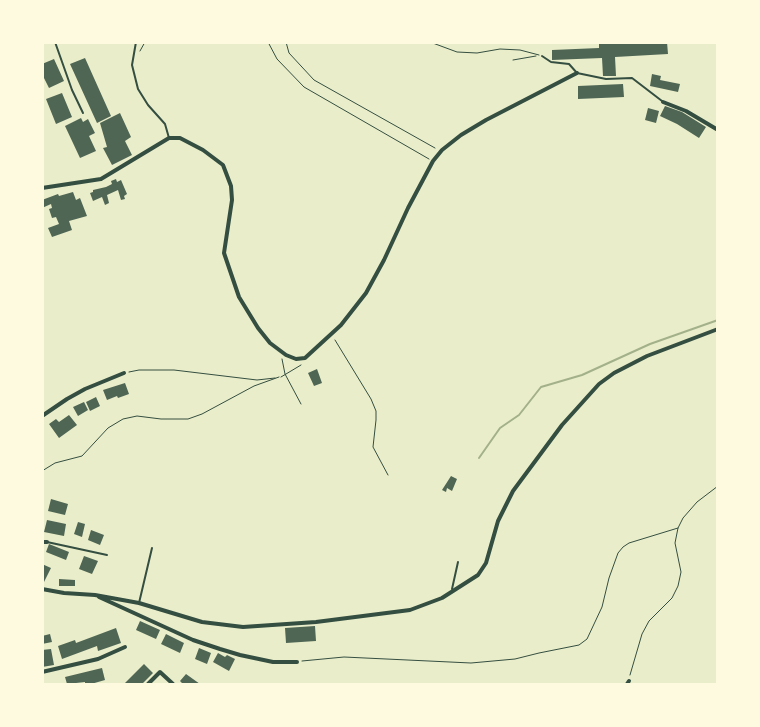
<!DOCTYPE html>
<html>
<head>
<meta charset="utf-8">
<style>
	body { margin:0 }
	#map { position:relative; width:760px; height:727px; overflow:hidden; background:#e9edc9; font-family:Raleway,sans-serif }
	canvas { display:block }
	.frame { position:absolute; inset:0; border:44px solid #fefae0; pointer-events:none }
</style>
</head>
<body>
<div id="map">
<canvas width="760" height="727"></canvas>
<div class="frame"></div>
</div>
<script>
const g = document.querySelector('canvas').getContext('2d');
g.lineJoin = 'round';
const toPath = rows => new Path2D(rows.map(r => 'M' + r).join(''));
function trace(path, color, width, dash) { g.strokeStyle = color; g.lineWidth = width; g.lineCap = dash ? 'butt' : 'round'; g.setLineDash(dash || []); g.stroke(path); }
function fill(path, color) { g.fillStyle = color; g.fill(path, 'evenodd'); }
trace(toPath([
	[479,458,500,428,519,415,541,387,582,375,650,344,718,320]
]), '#a3b18a', 2);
fill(toPath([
	[667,42,668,54,615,57,616,76,603,76,602,58,552,60,552,50,599,48,599,43],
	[85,58,111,116,97,123,70,64],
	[54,59,64,81,49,88,42,74,42,64],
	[652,74,661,76,660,80,680,84,678,92,650,86],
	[623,84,624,97,578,99,578,86],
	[62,93,72,117,56,124,46,99],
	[665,106,682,112,706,127,699,138,677,124,660,116],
	[648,108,659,111,656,123,645,120],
	[120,113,131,137,125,141,132,155,112,165,103,148,107,147,100,123],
	[81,118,83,122,88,119,95,133,89,136,96,151,80,158,65,126],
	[116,179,117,182,121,180,127,194,124,196,125,199,121,200,118,190,107,195,109,203,105,205,102,197,93,201,90,193,93,192,93,190,106,187,112,184,111,181],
	[73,192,76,200,80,198,87,216,69,221,72,230,52,237,48,228,59,224,56,217,52,218,49,209,52,208,51,204,42,208,42,200,58,194,59,196],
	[317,369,322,383,314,386,308,373],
	[125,383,129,394,118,398,117,396,107,400,103,390],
	[96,397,100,406,90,411,86,402],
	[84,402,88,410,78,416,73,407],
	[69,415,77,425,59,438,49,424,56,419,59,422],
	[451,476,457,479,452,491,447,488,446,492,442,490],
	[51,499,68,504,65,515,48,511],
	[47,520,66,524,64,536,44,532],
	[78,522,85,524,82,537,74,534],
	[91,530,104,535,100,545,88,540],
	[49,544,69,552,66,560,46,552],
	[84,556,98,561,92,574,79,569],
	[42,564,51,568,42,586],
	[59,579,75,580,75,586,59,586],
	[140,621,160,630,156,639,136,630],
	[315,626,316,641,286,643,285,628],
	[116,628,121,643,98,651,97,646,62,659,58,646,75,640,76,643],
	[50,634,52,642,42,644,42,636],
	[166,634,184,643,180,653,161,644],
	[199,648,211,653,207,664,195,659],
	[51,649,54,665,42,667,42,650],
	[218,653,225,657,227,655,235,659,229,671,213,662],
	[144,664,153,673,142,684,124,684],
	[102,668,105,680,91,684,85,684,85,682,67,684,65,677],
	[186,674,200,684,183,684,180,681]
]), '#4f6655');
trace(toPath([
	[268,42,277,59,304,87,429,159],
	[286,42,289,53,314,80,435,148],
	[430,42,457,52,477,53,500,49,520,50,539,55],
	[140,51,145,42],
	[513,60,536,56],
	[335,340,371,399,376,411,376,420,373,447,388,475],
	[282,359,285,374,301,404],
	[129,372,139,370,174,370,257,380,275,378],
	[281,377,301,365],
	[42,471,55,463,82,456,108,428,123,419,137,416,161,419,188,419,202,414,254,386,279,377],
	[302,661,344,657,471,663,515,659,539,653,579,645,587,639,602,607,609,578,618,553,623,547,629,543,678,528],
	[630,675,642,634,649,621,672,598,678,586,681,572,675,543,678,528,683,518,697,502,718,486]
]), '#344e41', 1);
trace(toPath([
	[55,42,72,90,83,113],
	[136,42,132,65,138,89,148,105,165,124,169,138],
	[542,56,551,62,569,64,577,73,606,79,632,78,662,101],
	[47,542,107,555],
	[452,589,458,562],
	[139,603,152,548]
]), '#344e41', 2);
trace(toPath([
	[663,102,686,111,718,130],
	[42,188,101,179,169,138,180,138,203,150,223,165,231,186,232,200,224,253,239,297,258,328,270,343,286,355,296,359,305,358,341,325,366,293,384,260,408,208,433,161,442,150,461,135,486,120,577,73],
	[42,416,67,399,85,389,124,373],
	[42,542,47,542],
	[42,589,64,593,95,595,139,603,202,622,243,627,316,622,410,610,442,598,478,575,486,563,498,521,513,491,562,425,599,384,614,373,647,356,718,329],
	[99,597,193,640,220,649,240,655,273,662,297,662],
	[42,672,98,659,125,647],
	[148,684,160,672,173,684],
	[627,684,629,681]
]), '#344e41', 4);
</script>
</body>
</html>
